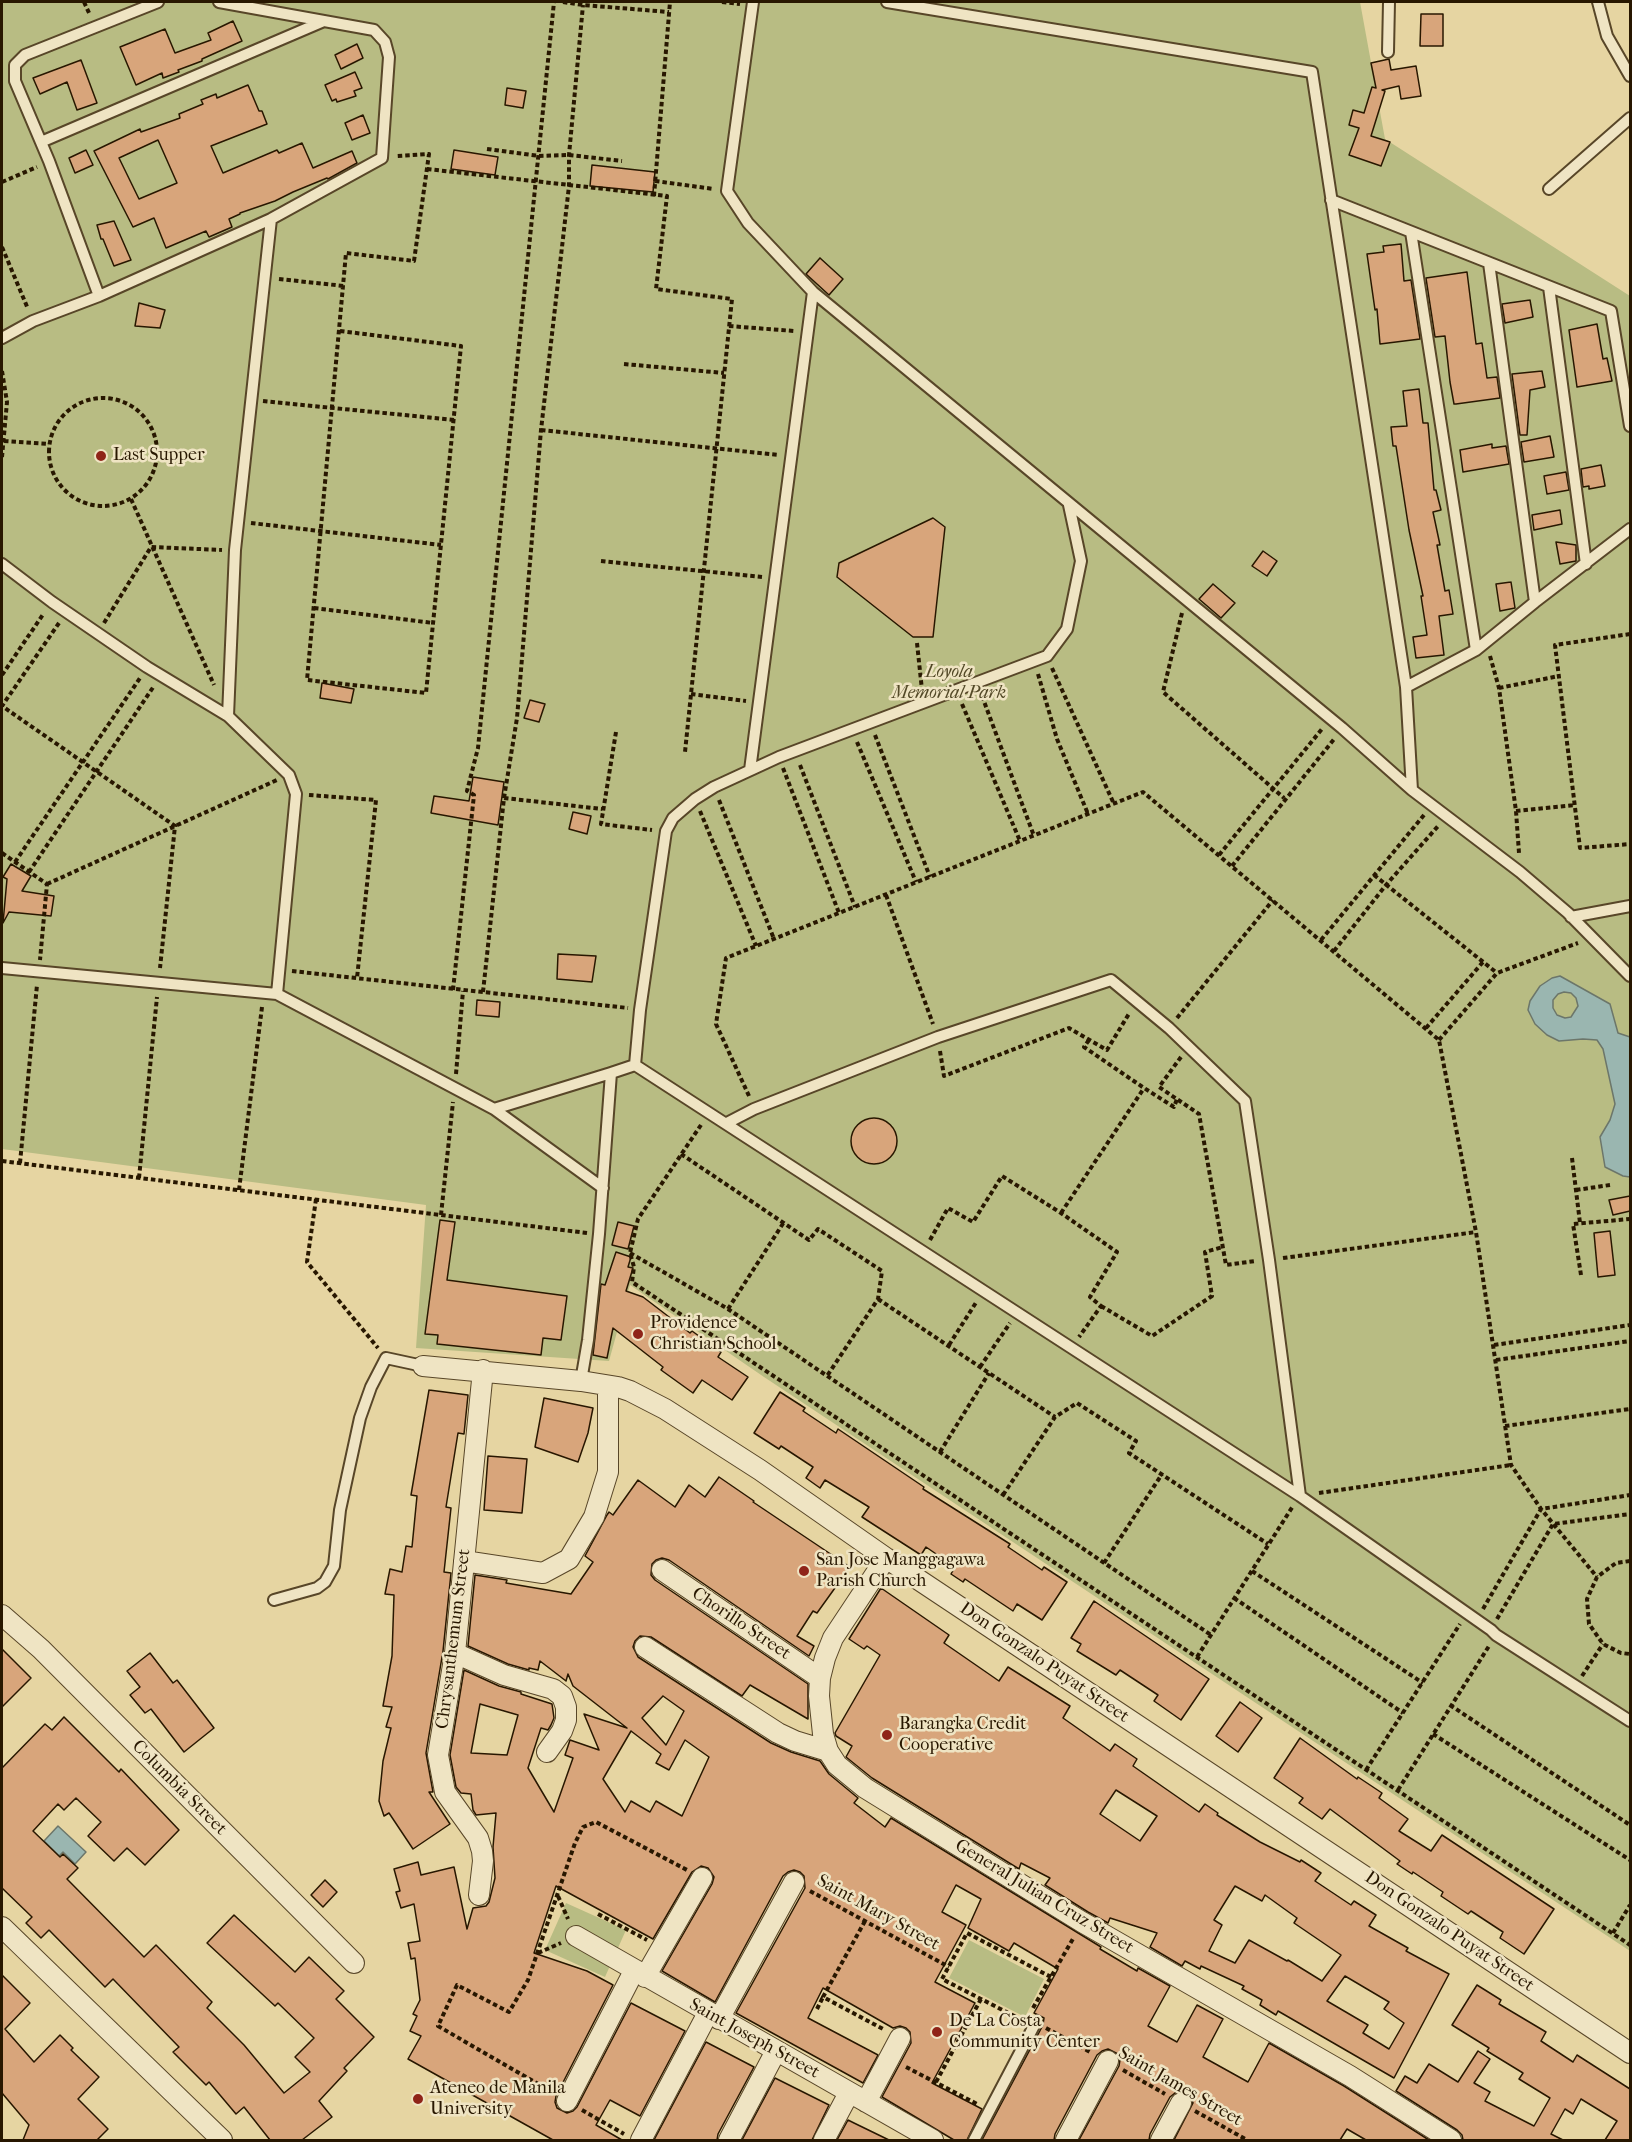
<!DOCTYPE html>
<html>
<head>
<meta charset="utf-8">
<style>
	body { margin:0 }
	#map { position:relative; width:1632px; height:2142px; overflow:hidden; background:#e6d5a2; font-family:"IM FELL French Canon",serif }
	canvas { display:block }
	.frame { position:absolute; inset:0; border:3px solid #281700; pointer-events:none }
</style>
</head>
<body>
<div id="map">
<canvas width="1632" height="2142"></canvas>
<div class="frame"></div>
</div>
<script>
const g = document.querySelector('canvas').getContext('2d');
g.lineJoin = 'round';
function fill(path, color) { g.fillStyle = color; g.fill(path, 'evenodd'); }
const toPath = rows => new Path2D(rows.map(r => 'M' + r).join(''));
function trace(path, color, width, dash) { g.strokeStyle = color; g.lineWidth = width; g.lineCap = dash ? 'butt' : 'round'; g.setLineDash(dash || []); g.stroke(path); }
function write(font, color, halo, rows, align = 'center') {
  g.font = font + ' "IM FELL French Canon",serif'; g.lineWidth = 5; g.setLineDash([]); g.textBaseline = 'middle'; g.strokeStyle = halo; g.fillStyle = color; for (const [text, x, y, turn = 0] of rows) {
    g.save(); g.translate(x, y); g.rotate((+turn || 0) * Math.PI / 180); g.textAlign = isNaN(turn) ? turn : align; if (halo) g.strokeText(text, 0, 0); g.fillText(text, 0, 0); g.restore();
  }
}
fill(toPath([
	[2,2,1360,2,1385,139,1630,296,1630,1951,764,1377,630,1285,609,1361,416,1348,426,1205,2,1149],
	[566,1903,626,1930,605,1977,545,1950],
	[969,1940,1044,1979,1025,2017,949,1978]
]), '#b8bc83');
const water = toPath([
	[1560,976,1610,1004,1618,1033,1630,1037,1630,1177,1623,1176,1605,1167,1600,1137,1610,1120,1615,1104,1603,1049,1597,1040,1583,1039,1559,1041,1547,1035,1535,1024,1528,1010,1530,1001,1540,986,1552,978,1560,976],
	[1564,992,1571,993,1576,998,1578,1006,1571,1017,1565,1018,1557,1015,1553,1008,1553,1000,1558,994,1564,992],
	[58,1826,86,1852,75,1864,63,1852,59,1856,44,1841,58,1826]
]);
fill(water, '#9ab6b0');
trace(water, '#6c766a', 1.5);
const building = toPath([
	[1421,14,1443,14,1443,46,1420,46,1421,14],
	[233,21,242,41,202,59,202,61,178,70,179,72,163,78,162,73,136,85,120,47,165,29,175,53,211,40,208,33,233,21],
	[357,44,363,58,341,69,335,55,357,44],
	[1389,59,1391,70,1416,66,1421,96,1401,99,1399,86,1382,90,1385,91,1371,136,1390,142,1381,166,1349,155,1359,128,1349,125,1353,110,1364,113,1372,87,1376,88,1371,63,1389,59],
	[81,60,97,103,77,110,67,82,40,94,33,78,81,60],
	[355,72,362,88,354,91,356,96,337,102,336,99,332,101,325,85,355,72],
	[248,85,259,111,262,111,267,124,211,146,223,173,277,150,279,153,302,143,313,168,352,151,357,163,328,179,327,178,293,192,275,201,240,213,240,214,229,219,232,227,209,237,206,231,166,248,154,218,133,227,94,151,140,129,141,132,180,118,179,114,203,104,201,100,216,94,217,98,248,85],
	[158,140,177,183,139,199,119,158,158,140],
	[507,88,526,91,523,108,505,105,507,88],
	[363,115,370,133,352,140,345,123,363,115],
	[86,150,93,165,75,173,69,158,86,150],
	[454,150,498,157,495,175,451,169,454,150],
	[592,165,655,172,653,192,590,186,592,165],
	[114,221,131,260,114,266,103,239,101,239,97,225,114,221],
	[1401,244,1404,281,1411,280,1420,339,1380,344,1377,309,1375,310,1367,254,1384,252,1383,246,1401,244],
	[820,258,843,279,829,295,806,274,820,258],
	[1467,272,1476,344,1482,343,1487,378,1497,377,1500,398,1456,404,1454,404,1450,382,1445,336,1435,337,1426,278,1467,272],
	[1530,300,1533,317,1505,323,1502,304,1530,300],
	[139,303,165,310,160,328,135,326,139,303],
	[1597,324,1603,359,1607,358,1612,381,1577,387,1569,330,1597,324],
	[1542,371,1545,387,1530,390,1527,435,1520,435,1512,374,1542,371],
	[1419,389,1423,423,1428,423,1434,490,1436,490,1441,510,1433,512,1440,545,1437,545,1445,591,1449,590,1453,614,1439,616,1444,655,1416,658,1413,637,1427,635,1421,596,1423,596,1409,530,1396,446,1393,446,1391,427,1407,426,1403,391,1419,389],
	[1550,436,1554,457,1524,462,1521,442,1550,436],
	[1492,444,1492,448,1506,446,1509,464,1463,472,1460,450,1492,444],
	[1601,465,1605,486,1589,489,1589,486,1583,487,1581,469,1601,465],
	[1566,472,1569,490,1547,494,1544,476,1566,472],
	[1560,510,1562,524,1534,530,1532,515,1560,510],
	[933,518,945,527,933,637,913,637,837,577,839,563,933,518],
	[1556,542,1576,545,1576,561,1560,564,1556,542],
	[1263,551,1277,561,1267,576,1252,566,1263,551],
	[1511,582,1515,608,1500,611,1496,584,1511,582],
	[1213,584,1235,603,1221,618,1199,599,1213,584],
	[322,683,354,689,351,703,320,698,322,683],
	[530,700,545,704,539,722,524,718,530,700],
	[473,777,504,782,498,825,431,813,434,796,469,801,473,777],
	[573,812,591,816,587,834,569,829,573,812],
	[11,864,31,876,22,891,54,896,51,916,9,912,3,923,7,879,3,877,11,864],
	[558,954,596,956,592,982,557,979,558,954],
	[477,1000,500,1002,499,1017,476,1015,477,1000],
	'851 1141a23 23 0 1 1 46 0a23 23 0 1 1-46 0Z',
	[1630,1196,1630,1211,1613,1215,1609,1200,1630,1196],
	[440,1220,455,1222,447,1280,567,1296,561,1340,543,1338,541,1355,437,1344,438,1335,425,1334,440,1220],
	[618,1222,634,1226,628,1249,612,1245,618,1222],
	[1610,1231,1615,1275,1598,1277,1594,1233,1610,1231],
	[616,1252,631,1257,628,1267,633,1268,626,1291,643,1297,690,1333,692,1331,721,1352,718,1357,748,1377,732,1400,702,1380,693,1393,661,1370,663,1367,613,1328,607,1358,593,1355,601,1284,605,1285,616,1252],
	[429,1390,468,1395,464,1434,458,1433,446,1507,451,1508,444,1572,451,1573,443,1651,426,1753,433,1792,429,1792,450,1824,413,1849,389,1813,384,1816,379,1801,383,1761,391,1728,386,1727,392,1707,383,1706,392,1656,394,1595,385,1594,390,1569,402,1572,406,1546,412,1547,417,1496,411,1495,429,1390],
	[780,1392,805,1408,803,1411,836,1433,838,1429,924,1487,923,1489,1010,1544,1008,1547,1042,1570,1044,1567,1067,1582,1042,1620,1017,1604,1013,1611,965,1579,963,1582,951,1574,955,1567,926,1547,921,1555,879,1528,862,1517,869,1507,825,1480,820,1488,806,1478,813,1467,781,1446,779,1449,754,1433,780,1392],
	[544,1398,593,1408,588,1433,578,1462,535,1447,544,1398],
	[488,1456,527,1459,522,1513,484,1510,488,1456],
	[719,1477,754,1501,753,1502,850,1567,817,1613,813,1611,797,1636,814,1646,809,1656,669,1560,662,1558,656,1560,652,1564,651,1575,655,1580,808,1684,808,1719,750,1685,742,1696,651,1637,640,1636,635,1641,633,1647,638,1657,771,1743,791,1752,820,1761,829,1774,858,1798,854,1803,885,1827,891,1818,1101,1947,1100,1949,1137,1971,1138,1968,1170,1986,1148,2026,1177,2042,1197,2005,1223,2019,1203,2057,1248,2082,1269,2043,1344,2086,1429,2140,1366,2140,1347,2129,1340,2140,1174,2140,1193,2103,1191,2096,1181,2091,1175,2093,1170,2097,1150,2134,1149,2140,1079,2140,1119,2066,1120,2060,1118,2054,1108,2049,1102,2051,1097,2055,1055,2134,1054,2140,982,2140,1043,2025,1044,2018,1034,2013,1058,1969,1014,1943,1009,1951,968,1928,981,1899,956,1885,942,1912,966,1925,935,1982,975,2003,932,2083,982,2109,967,2140,954,2140,882,2097,911,2043,910,2032,906,2028,900,2026,893,2028,823,1988,808,2018,878,2055,863,2083,736,2013,805,1888,804,1876,800,1872,794,1870,788,1872,783,1876,715,2002,662,1971,712,1884,714,1877,708,1868,701,1866,692,1872,653,1939,556,1886,534,1953,587,1971,613,1985,556,2096,555,2102,557,2108,567,2113,573,2111,577,2107,631,2003,685,2031,640,2116,610,2100,596,2125,622,2140,553,2140,408,2059,421,2036,410,2031,417,2016,413,2014,420,2000,415,1958,411,1959,408,1943,420,1941,414,1904,401,1908,396,1892,400,1891,394,1869,418,1862,421,1875,454,1867,467,1929,473,1908,486,1906,489,1902,495,1878,493,1847,496,1813,476,1815,473,1810,471,1794,461,1793,456,1787,450,1755,464,1670,499,1686,521,1692,521,1694,552,1704,554,1718,551,1725,548,1730,541,1728,528,1768,554,1812,573,1758,565,1755,570,1740,599,1750,584,1714,627,1728,573,1686,568,1674,566,1681,540,1661,538,1670,529,1668,529,1670,508,1664,468,1646,475,1575,507,1580,506,1583,571,1594,593,1562,585,1556,607,1515,609,1512,613,1515,638,1480,675,1507,689,1485,705,1497,719,1477],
	[663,1696,684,1711,666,1745,642,1718,663,1696],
	[480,1704,518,1715,507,1755,471,1753,480,1704],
	[631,1731,661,1754,656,1763,669,1770,685,1740,709,1757,682,1816,656,1801,650,1812,631,1801,625,1812,603,1779,631,1731],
	[881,1588,949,1635,944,1643,999,1681,1008,1667,1070,1706,1063,1718,1110,1751,1115,1744,1137,1759,1133,1766,1199,1812,1205,1804,1218,1813,1217,1815,1260,1842,1300,1862,1301,1860,1321,1873,1315,1881,1351,1905,1354,1901,1376,1915,1369,1926,1408,1948,1406,1951,1449,1974,1394,2078,1278,2011,1276,2015,1260,2005,1262,2000,1242,1989,1244,1986,1201,1966,1200,1969,1185,1961,1182,1966,1150,1947,1157,1933,1110,1918,1108,1923,1088,1912,1045,1885,1050,1878,1021,1863,1019,1869,872,1778,846,1757,852,1746,836,1736,835,1733,880,1655,867,1646,864,1649,849,1639,881,1588],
	[1116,1790,1157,1816,1140,1841,1100,1814,1116,1790],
	[1235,1886,1262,1901,1265,1895,1297,1918,1294,1923,1341,1955,1322,1981,1288,1960,1287,1961,1249,1940,1235,1963,1209,1951,1222,1925,1214,1920,1235,1886],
	[1345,1976,1389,2002,1384,2009,1404,2023,1389,2049,1363,2033,1368,2025,1327,2001,1345,1976],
	[1094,1601,1209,1679,1181,1720,1154,1701,1158,1695,1120,1670,1116,1675,1077,1651,1081,1644,1071,1638,1094,1601],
	[2,1649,31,1678,2,1707,2,1649],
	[150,1653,173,1683,177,1680,214,1728,184,1752,151,1709,145,1713,130,1695,140,1687,127,1671,150,1653],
	[1240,1702,1262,1718,1238,1752,1216,1736,1240,1702],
	[64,1717,119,1772,121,1769,179,1830,145,1865,127,1848,114,1861,88,1836,101,1822,76,1798,64,1810,58,1804,33,1831,60,1857,63,1854,78,1868,67,1879,144,1957,156,1945,212,2002,207,2008,244,2045,284,2093,310,2072,295,2057,314,2038,278,2003,275,2006,207,1943,234,1915,295,1972,309,1957,344,1991,336,1999,374,2037,344,2068,347,2071,319,2101,332,2117,302,2140,270,2140,244,2107,236,2114,209,2082,206,2085,173,2052,179,2047,113,1979,105,1987,49,1930,41,1938,26,1923,32,1917,2,1888,2,1768,45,1724,52,1730,64,1717],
	[1300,1738,1357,1779,1358,1777,1382,1793,1379,1798,1408,1819,1399,1831,1431,1851,1442,1835,1554,1909,1524,1954,1500,1938,1503,1932,1471,1911,1468,1914,1441,1896,1443,1892,1413,1872,1412,1874,1397,1864,1400,1861,1330,1809,1322,1819,1299,1803,1303,1798,1274,1778,1300,1738],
	[325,1880,337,1892,323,1907,311,1895,325,1880],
	[2,1975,30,2003,5,2029,34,2062,60,2035,73,2048,71,2050,99,2077,78,2099,108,2129,97,2140,23,2140,29,2125,2,2093,2,1975],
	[1477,1985,1501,2000,1499,2004,1546,2032,1541,2041,1573,2062,1577,2055,1630,2089,1630,2140,1605,2140,1617,2121,1581,2099,1573,2114,1565,2109,1551,2134,1563,2140,1463,2140,1462,2135,1457,2130,1396,2091,1405,2076,1417,2083,1429,2064,1458,2082,1478,2051,1490,2059,1474,2083,1490,2092,1485,2101,1534,2126,1550,2098,1519,2079,1523,2073,1487,2051,1489,2048,1452,2025,1477,1985],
	[706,2042,754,2067,718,2134,717,2140,654,2140,706,2042],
	[775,2078,829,2105,812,2140,742,2140,775,2078],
	[848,2120,854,2123,889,2140,837,2140,848,2120]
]);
fill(building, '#d8a57b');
trace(building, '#281700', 1.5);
const lane = toPath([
	[753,2,727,191,748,223,813,292,1342,728,1412,790,1520,872,1568,913,1630,976],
	[887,2,1312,72,1406,687,1412,790],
	[1598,2,1607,36,1630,76],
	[1388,52,1389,2],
	[41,142,324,21],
	[1549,189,1630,118],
	[1331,200,1611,311,1630,426],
	[1411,232,1476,650],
	[1489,263,1535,602],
	[1549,287,1586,564],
	[99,296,49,161,15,81,15,65,25,55,158,2],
	[2,338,33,321,99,296,271,219,382,158,389,57,385,42,374,30,219,2],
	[2,564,52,602,147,667,228,716,289,775,296,794,277,994],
	[1406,687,1476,650,1535,602,1630,529],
	[228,716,235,550,271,219],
	[750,770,813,292],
	[1571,917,1630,906],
	[2,968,277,994,494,1109,603,1188],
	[635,1065,1300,1496,1491,1630,1496,1635,1630,1721],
	[494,1109,611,1073],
	[727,1123,754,1109,938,1037,1111,980,1169,1028,1245,1101,1269,1260,1300,1496],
	[581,1381,588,1340,599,1234,611,1073,635,1065,640,1010,666,831,673,818,695,799,714,787,779,757,1047,656,1067,629,1081,561,1069,505],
	[274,1600,317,1588,325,1582,334,1566,340,1510,360,1418,371,1387,386,1358,423,1366],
	[974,2140,1036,2022]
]);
const street = toPath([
	[423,1366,581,1381,618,1387,630,1391,665,1409,760,1470,886,1558,1630,2053],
	[886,1558,833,1638,825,1658,820,1678,819,1696,823,1734,828,1751,837,1765,865,1788,1082,1922,1350,2076,1451,2140],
	[464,1561,543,1573,569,1559,594,1517,608,1472,608,1386],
	[662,1570,820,1678],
	[2,1615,41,1649,354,1963],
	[645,1647,778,1733,795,1741,828,1751],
	[455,1653,504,1675,553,1689,562,1696,566,1707,566,1720,562,1731,547,1752],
	[479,1895,483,1861,482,1851,478,1838,445,1792,438,1755,455,1653,483,1370],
	[2,1927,222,2140],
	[576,1936,933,2140],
	[645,1977,702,1878],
	[719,2019,794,1882],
	[567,2101,634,1971],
	[866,2102,900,2038],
	[641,2140,708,2013],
	[729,2140,776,2051],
	[824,2140,849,2093],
	[1066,2140,1108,2061],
	[1161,2140,1181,2103]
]);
trace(lane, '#584628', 14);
trace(street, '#584628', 22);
trace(toPath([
	[84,2,90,15],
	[563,2,583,5,669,12],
	[722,2,740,4],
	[487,149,539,156,569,155,622,161],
	[427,169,667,196,656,289,732,299,685,752],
	[655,181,714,189],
	[2,182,37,167],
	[654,196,670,2],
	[2,247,28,309],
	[279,279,344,286],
	[729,326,794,331],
	[340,331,461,346,426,693,307,680,346,253,414,261,429,154,397,156],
	[624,364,724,373],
	[2,371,7,402,2,457],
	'49 452a54 54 0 1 1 108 0a54 54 0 1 1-108 0Z',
	[263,401,454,420],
	[541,430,779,455],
	[4,441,49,444],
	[131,499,214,685],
	[251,523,441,545],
	[601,561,762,577],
	[314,608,433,623],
	[1182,613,1163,692,1284,798],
	[59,623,2,706,175,826,160,968],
	[104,623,151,547,222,550],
	[1630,634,1555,645,1580,848,1630,844],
	[917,643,922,690],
	[1490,656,1499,688,1516,811,1519,853],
	[1052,668,1114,804],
	[1038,674,1057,739,1088,814],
	[2,675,44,613],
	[1499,688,1559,676],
	[691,694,746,701],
	[982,696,1034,836],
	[962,704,1020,841],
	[616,732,601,824,652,830],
	[875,735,930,877],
	[857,742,916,882],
	[800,765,855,907],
	[783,768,839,913],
	[309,795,376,800,357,978],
	[504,798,602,809],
	[719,800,774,939],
	[700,811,756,946],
	[1516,811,1575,805],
	[2,853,47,884,40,960],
	[1219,855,1322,729],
	[15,862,140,678],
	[1232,866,1335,738],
	[29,872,154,686],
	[1374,875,1497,973],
	[47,884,277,780],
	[886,895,933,1024],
	[1321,940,1424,815],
	[1334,951,1386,885,1439,825],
	[292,971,628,1008],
	[453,990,474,795,467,791,478,748,554,2],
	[483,992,504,798,517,718,541,430,569,186,569,155,583,5],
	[1177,1018,1273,900],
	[1426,1028,1483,962],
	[1089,1040,1084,1047,1144,1088,1174,1107,1177,1099],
	[1439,1040,1497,973,1578,943],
	[940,1051,944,1076,1069,1028,1107,1050,1130,1012],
	[1181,1057,1159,1087,1199,1114,1226,1265,1255,1261],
	[456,1074,463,991],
	[749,1096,716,1024,726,958,1143,792,1439,1040,1476,1232,1511,1465,1541,1509,1597,1577],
	[701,1125,638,1219,630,1253,634,1267,632,1282,1630,1945],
	[681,1154,809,1240,818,1229,882,1271,878,1299,827,1376],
	[1572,1158,1580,1223],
	[2,1161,587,1233],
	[20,1163,37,985],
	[139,1178,157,997],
	[239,1190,262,1007],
	[1576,1190,1610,1185],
	[316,1199,307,1262,378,1348],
	[1061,1213,1144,1088],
	[441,1215,453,1102],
	[930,1240,948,1208,973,1222,1002,1176,1061,1213,1117,1252,1090,1297,1101,1306,1079,1337],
	[630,1253,728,1309,1211,1635],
	[1283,1258,1476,1232],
	[1581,1275,1573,1224,1630,1219],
	[878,1299,1055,1417],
	[1101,1306,1152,1336,1212,1296,1205,1252,1223,1247],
	[728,1309,784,1222],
	[949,1345,977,1301],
	[1494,1345,1630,1325],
	[1496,1360,1630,1341],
	[980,1367,1010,1323],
	[1505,1426,1630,1409],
	[940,1452,989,1373],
	[1319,1493,1511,1465],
	[1003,1495,1055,1417,1077,1403,1136,1441,1129,1453,1268,1544],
	[1630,1561,1616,1563,1597,1577,1587,1599,1589,1624,1603,1644,1621,1653,1630,1654],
	[1104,1563,1162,1474],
	[1252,1571,1423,1683],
	[1234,1598,1403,1713],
	[1483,1609,1541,1509,1630,1495],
	[1497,1619,1553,1524,1630,1514],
	[1197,1657,1293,1506],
	[1582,1676,1603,1644],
	[1450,1705,1630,1825],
	[1433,1734,1630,1860],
	[1366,1770,1460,1624],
	[1398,1790,1489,1646],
	[810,1891,949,1967],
	[558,1896,568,1919],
	[598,1914,647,1940],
	[865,1921,823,1997,883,2029],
	[1613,1933,1630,1905],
	[538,1953,561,1943],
	[1033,2008,1074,1937],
	[817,2009,823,1997],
	[1022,2020,942,1979,967,1933,1051,1977],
	[1046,2028,1092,2053],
	[906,2067,979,2105],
	[1123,2070,1165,2094],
	[936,2082,981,1999],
	[552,2092,438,2026,457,1985,509,2012,528,1980,575,1843,583,1827,596,1822,687,1870],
	[582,2110,624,2134],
	[1195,2111,1247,2140]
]), '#281700', 4, [4.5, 3]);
trace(lane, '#efe4c3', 10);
trace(street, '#efe4c3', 20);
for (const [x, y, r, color] of [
	[101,456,6,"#8f2418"],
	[638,1334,6,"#8f2418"],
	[804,1571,6,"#8f2418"],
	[887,1735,6,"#8f2418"],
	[937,2032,6,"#8f2418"],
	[418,2099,6,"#8f2418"]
]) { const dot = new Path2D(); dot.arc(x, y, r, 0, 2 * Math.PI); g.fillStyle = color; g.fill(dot); trace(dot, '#efe4c3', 2); }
write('18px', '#281700', '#efe4c3', [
	["Last Supper",113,456],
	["Providence",650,1324],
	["Christian School",650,1345],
	["San Jose Manggagawa",816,1561],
	["Parish Church",816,1582],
	["Barangka Credit",899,1725],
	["Cooperative",899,1746],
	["De La Costa",949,2022],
	["Community Center",949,2043],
	["Ateneo de Manila",430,2089],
	["University",430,2110]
], 'left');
write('italic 18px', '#534927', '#efe4c3', [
	["Loyola",949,673],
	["Memorial Park",949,694]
]);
write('18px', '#281700', '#efe4c3', [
	["Chorillo Street",741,1624,34],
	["Chrysanthemum Street",454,1639,-83],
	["Don Gonzalo Puyat Street",1044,1663,34],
	["Columbia Street",179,1788,45],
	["General Julian Cruz Street",1044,1897,31],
	["Saint Mary Street",878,1913,29],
	["Don Gonzalo Puyat Street",1449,1932,34],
	["Saint Joseph Street",754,2039,29],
	["Saint James Street",1180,2087,30]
]);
</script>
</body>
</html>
